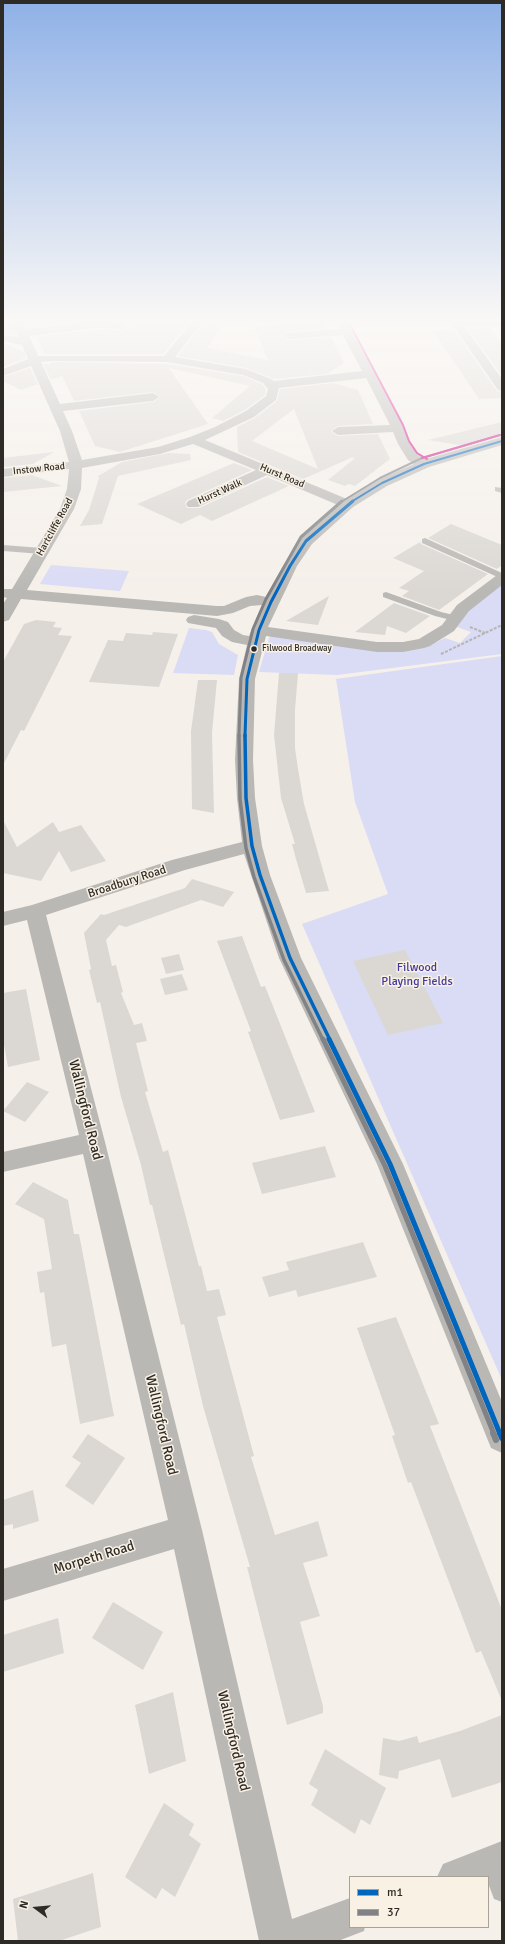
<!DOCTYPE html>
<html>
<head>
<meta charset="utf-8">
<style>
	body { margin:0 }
	#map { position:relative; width:505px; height:1944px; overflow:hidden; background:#f5f0ea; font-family:Signika,sans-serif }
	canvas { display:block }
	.frame { position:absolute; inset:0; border:4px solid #2e2b27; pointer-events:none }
	.legend { position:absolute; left:349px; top:1876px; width:140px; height:52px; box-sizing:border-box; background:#faf1e5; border:1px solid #a8a299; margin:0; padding:5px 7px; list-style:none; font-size:12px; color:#2e2b27 }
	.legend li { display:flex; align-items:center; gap:8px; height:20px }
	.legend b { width:20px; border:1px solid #a8a299 }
	.north { position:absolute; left:16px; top:1888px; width:40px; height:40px; -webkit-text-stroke:3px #faf1e5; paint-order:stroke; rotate:286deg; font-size:11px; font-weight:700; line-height:16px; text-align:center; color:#2e2b27 }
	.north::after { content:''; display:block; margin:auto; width:14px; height:18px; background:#2e2b27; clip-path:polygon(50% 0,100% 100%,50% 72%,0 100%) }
</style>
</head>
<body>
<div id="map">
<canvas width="505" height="1944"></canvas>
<div class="frame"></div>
<ul class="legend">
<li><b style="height:5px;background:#0065bd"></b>m1</li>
<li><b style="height:5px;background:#808285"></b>37</li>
</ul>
<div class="north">N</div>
</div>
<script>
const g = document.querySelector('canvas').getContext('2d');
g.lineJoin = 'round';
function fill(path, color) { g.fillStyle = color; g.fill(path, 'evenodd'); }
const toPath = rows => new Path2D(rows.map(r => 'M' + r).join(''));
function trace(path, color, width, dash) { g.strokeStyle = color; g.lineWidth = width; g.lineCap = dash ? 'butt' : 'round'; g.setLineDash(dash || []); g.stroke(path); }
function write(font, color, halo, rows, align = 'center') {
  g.font = font + ' Signika,sans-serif'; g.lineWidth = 3; g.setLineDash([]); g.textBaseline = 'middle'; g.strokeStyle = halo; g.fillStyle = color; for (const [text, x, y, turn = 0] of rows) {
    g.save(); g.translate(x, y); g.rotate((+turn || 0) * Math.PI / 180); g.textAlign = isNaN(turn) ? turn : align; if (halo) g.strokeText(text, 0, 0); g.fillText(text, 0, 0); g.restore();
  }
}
fill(toPath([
	[9,321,12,321,17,332,15,335,3,334,3,323],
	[51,565,129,571,120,591,40,584],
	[502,584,502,654,337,675,259,672,270,635,429,646,445,638,460,643,471,632,457,627,467,611],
	[189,628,206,630,212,632,219,644,238,655,234,675,173,673],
	[502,656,502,1380,302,924,388,894,355,802,336,679]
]), '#dadbf5');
fill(toPath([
	[31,321,90,321,32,327],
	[111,321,191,321,163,354,45,354,37,337,102,329,123,331,129,328,124,323],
	[204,321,228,321,219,328,222,328,207,348,268,360,254,326,323,323,327,329,288,332,282,337,288,340,331,337,344,363,327,374,274,379,246,368,178,356],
	[490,328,502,344,502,376,468,329],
	[454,330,497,391,502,392,502,398,479,399,433,331],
	[3,343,24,352,26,358,3,367],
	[56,362,167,364,243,376,262,384,266,389,265,395,245,410,223,421,212,418,250,386,169,368,208,424,120,452,95,446,79,411,153,402,160,397,153,392,74,401,62,376,51,380,43,363,50,365,50,363],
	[30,368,38,384,21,390,3,381,3,377],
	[333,383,358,390,373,424,338,426,331,431,338,436,378,434,390,459,355,486,349,484,345,486,328,480,354,459,353,457,303,479,238,452,237,427,255,418,277,401,280,389],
	[294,409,318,469,252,441],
	[502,422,502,436,465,446,428,440],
	[54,452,33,464,3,467,3,458],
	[169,453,190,454,191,460,118,476,102,524,80,526,89,510,99,478,98,476,122,462],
	[234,463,252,470,187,500,185,503,187,508,199,508,267,477,289,486,212,521,200,515,181,524,137,504],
	[32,475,62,486,3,492,3,478],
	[451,524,502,545,502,565,497,569,428,538],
	[420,542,421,544,488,574,439,610,402,596,409,591,399,588,424,571,393,558],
	[329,596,318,625,286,621],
	[394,603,430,616,406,633,387,626,385,635,355,632],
	[36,620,56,622,53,627,62,628,58,635,72,636,24,731,21,730,3,765,3,662,24,624],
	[153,632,178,634,159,687,89,682,108,640,123,641,126,633,152,635],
	[279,673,298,673,295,710,295,748,298,769,304,804,329,891,306,893,296,859,292,844,295,844,281,798,274,735],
	[198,680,217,680,212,733,214,813,192,809,191,731],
	[3,820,17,847,53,822,59,832,81,825,106,861,71,872,59,851,41,881,3,873],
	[192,879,234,892,223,907,201,900,126,927,119,925,106,940,112,966,116,965,123,992,121,993,134,1025,142,1023,147,1041,136,1043,148,1091,145,1092,163,1152,168,1150,199,1266,201,1266,207,1291,219,1289,226,1315,217,1317,254,1456,251,1457,275,1535,318,1521,328,1556,303,1563,320,1616,300,1622,323,1706,323,1713,287,1725,247,1567,250,1567,203,1406,184,1324,181,1325,152,1205,150,1205,141,1165,121,1097,100,1002,97,1003,89,970,91,969,84,933,101,914,104,915,185,888],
	[242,936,261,987,265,986,315,1112,280,1120,248,1032,251,1031,217,941],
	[405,950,443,1023,388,1035,353,961],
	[179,954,184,970,166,974,161,958],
	[182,974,188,990,165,995,160,979],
	[26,989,40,1060,8,1067,3,1039,3,993],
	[27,1082,49,1092,25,1122,3,1111],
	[325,1146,336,1177,262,1194,252,1163],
	[33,1182,68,1200,74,1234,79,1234,114,1416,80,1424,66,1344,52,1347,44,1292,40,1293,37,1272,52,1269,44,1219,15,1204],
	[363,1242,377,1277,298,1297,296,1290,269,1297,262,1277,289,1270,286,1262],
	[396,1317,439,1424,430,1426,502,1610,502,1701,481,1651,476,1653,411,1482,408,1483,392,1436,395,1435,357,1328],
	[88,1434,125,1458,93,1505,65,1486,81,1463,72,1457],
	[33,1490,39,1521,13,1529,13,1524,3,1526,3,1500],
	[113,1602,163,1632,143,1670,92,1638],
	[58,1618,64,1653,3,1672,3,1635],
	[173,1692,186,1761,149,1774,135,1705],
	[502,1715,502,1782,452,1798,440,1759,399,1771,398,1779,379,1775,383,1738,399,1741,417,1736,419,1743,460,1731],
	[325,1749,386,1788,370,1825,361,1819,355,1834,311,1805,318,1790,309,1784],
	[164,1803,194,1824,189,1835,201,1844,175,1897,162,1888,156,1899,125,1877],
	[93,1873,101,1927,59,1941,18,1941,13,1899]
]), '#dbd8d3');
trace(toPath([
	[470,627,485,633],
	[441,654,502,625]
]), '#b7b4b2', 2, [3, 1.5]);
fill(toPath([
	[495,487,502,488,502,493,495,491,495,487],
	[425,538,502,573,502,579,422,543,422,539,425,538],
	[3,545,42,548,46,551,42,554,3,551,3,545],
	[386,592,441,612,458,616,460,618,455,621,435,616,383,597,383,593,386,592],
	[492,1852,500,1855,502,1860,502,1902,494,1899,488,1883,488,1877,486,1877,481,1863,484,1855,492,1852]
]), '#bab8b5');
fill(toPath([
	[12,321,22,321,26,329,102,321,123,324,128,327,123,330,102,327,29,336,38,356,164,356,193,321,203,321,175,357,246,369,271,379,274,381,362,371,343,335,288,339,283,336,288,333,340,329,336,321,346,321,404,428,410,444,418,454,426,459,502,437,502,445,429,467,387,486,353,507,312,544,297,566,268,627,377,642,403,642,419,639,442,625,457,605,497,575,502,573,502,585,469,611,454,631,430,646,424,648,403,652,377,652,266,636,255,679,253,760,255,798,262,846,270,875,301,958,403,1164,502,1402,502,1453,491,1448,377,1164,279,958,244,854,185,870,46,915,105,1142,202,1530,292,1919,350,1898,350,1927,365,1927,364,1931,338,1941,259,1941,174,1549,3,1601,3,1569,168,1520,83,1154,3,1172,3,1152,79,1135,27,920,3,926,3,912,32,905,172,860,242,842,237,798,235,760,239,679,247,645,232,642,222,636,216,628,188,623,186,620,188,617,194,615,219,619,228,622,234,630,243,635,249,636,262,605,250,606,233,613,217,616,21,599,9,620,3,622,3,604,7,598,3,597,3,589,12,589,60,509,67,489,69,469,3,477,3,469,69,462,60,431,31,366,3,376,3,369,28,359,22,345,3,341,3,335,19,337,12,321],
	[56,361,167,362,243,375,263,383,268,389,266,396,246,411,215,427,190,437,158,447,82,460,72,431,63,411,153,401,159,397,153,393,60,404,41,362,56,361],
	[366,378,390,425,338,427,332,431,338,435,393,432,398,444,408,460,414,464,377,480,347,499,205,440,254,417,276,400,279,388,366,378],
	[193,444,256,470,188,501,186,504,188,507,198,507,267,475,338,505,301,538,283,566,266,597,257,595,246,597,224,606,217,606,27,590,74,509,81,489,82,468,160,454,193,444],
	[450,321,502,321,502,326,464,326,502,379,502,391,498,390,450,321],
	[502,1841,502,1879,488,1884,488,1877,437,1877,443,1864,502,1841]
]), '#bab8b5');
trace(toPath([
	[351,502,382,483,424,464,502,441]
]), '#0065bd', 2);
trace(toPath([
	[245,736,247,679,259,630,271,602,290,566,306,541,353,501]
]), '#0065bd', 3);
trace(toPath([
	[245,735,246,798,252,846,260,875,290,958,330,1040]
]), '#0065bd', 3.5);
trace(toPath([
	[329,1039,390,1164,500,1434]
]), '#0065bd', 5);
trace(toPath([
	[500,1433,502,1438]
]), '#0065bd', 6);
trace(toPath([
	[341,502,380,478,422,458,500,435]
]), '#808285', 2);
trace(toPath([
	[239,736,241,678,253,629,266,599,301,537,342,501]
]), '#808285', 3);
trace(toPath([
	[239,735,240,799,246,848,254,877,284,960,323,1040]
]), '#808285', 3.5);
trace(toPath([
	[323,1039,385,1166,494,1434]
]), '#808285', 5);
trace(toPath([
	[493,1433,496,1440]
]), '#808285', 6);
trace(toPath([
	[348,321,403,425,409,441,417,453,427,459],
	[422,458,500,435]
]), '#d70b8c', 2);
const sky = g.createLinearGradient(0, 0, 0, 593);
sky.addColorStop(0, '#8fb1e7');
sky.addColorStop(0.54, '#faf8f6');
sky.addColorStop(1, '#faf8f600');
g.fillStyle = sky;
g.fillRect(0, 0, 505, 593);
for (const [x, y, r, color] of [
	[254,649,3.5,"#2e2b27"]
]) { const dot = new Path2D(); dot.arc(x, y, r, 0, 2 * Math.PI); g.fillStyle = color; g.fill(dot); trace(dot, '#faf1e5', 1.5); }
write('9px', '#2e2b27', '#faf1e5', [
	["Filwood Broadway",262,649]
], 'left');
write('10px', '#2e2b27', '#faf1e5', [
	["Instow Road",39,469,-6],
	["Hurst Road",282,476,23],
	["Hurst Walk",220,492,-24],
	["Hartcliffe Road",55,527,-61]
]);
write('12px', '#2e2b27', '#faf1e5', [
	["Broadbury Road",127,882,-18]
]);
write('12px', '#41399d', '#faf1e5', [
	["Filwood",417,968],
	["Playing Fields",417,982]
]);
write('14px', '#2e2b27', '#faf1e5', [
	["Wallingford Road",85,1110,76],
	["Wallingford Road",161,1425,77],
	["Morpeth Road",94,1558,-17],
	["Wallingford Road",233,1741,77]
]);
</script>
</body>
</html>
